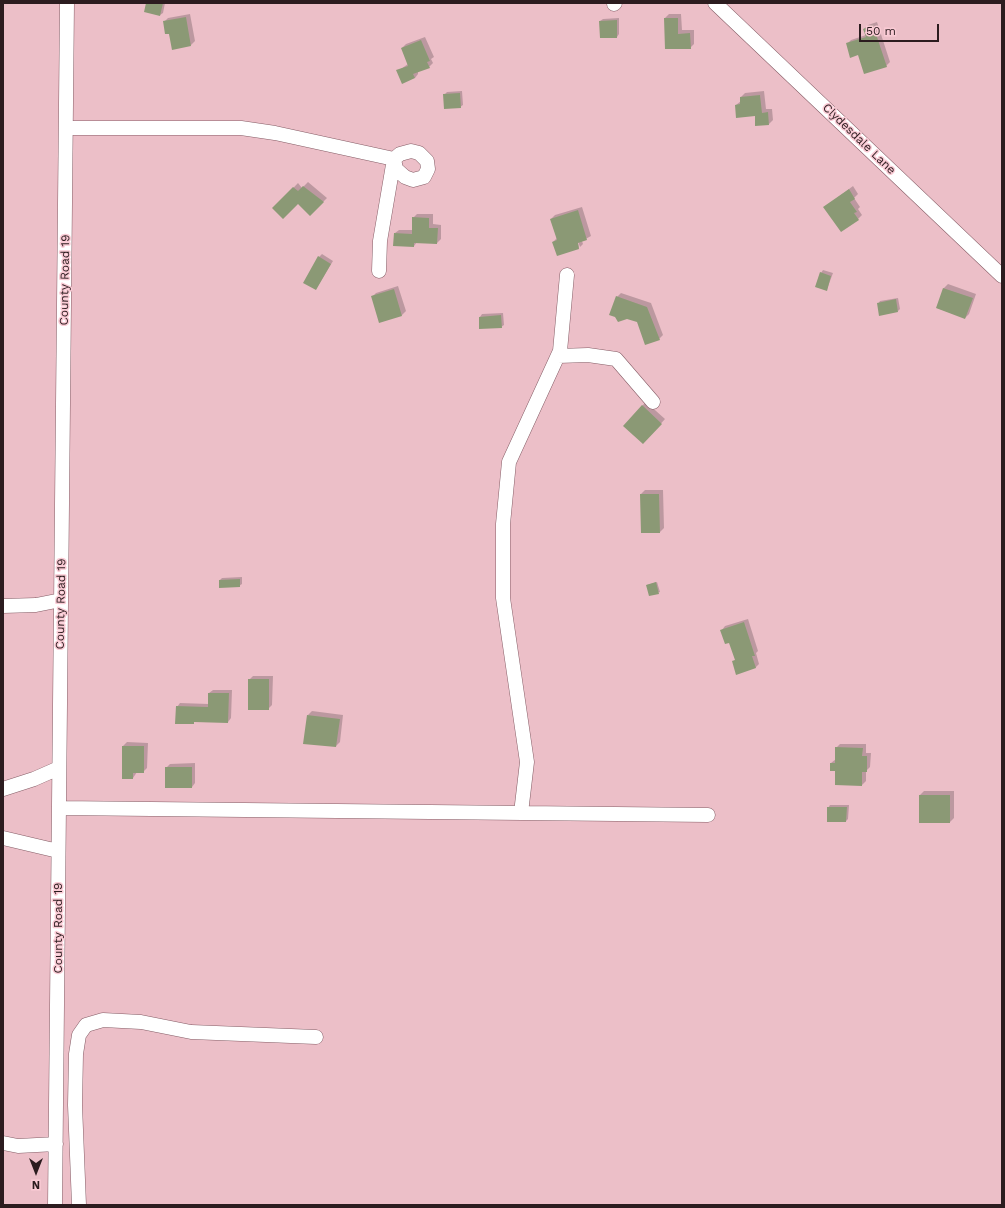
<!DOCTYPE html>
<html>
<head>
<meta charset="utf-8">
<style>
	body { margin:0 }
	#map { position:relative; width:1005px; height:1208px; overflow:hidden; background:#ecbfc8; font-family:"Work Sans",sans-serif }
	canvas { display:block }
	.frame { position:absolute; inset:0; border:4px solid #2c1c1f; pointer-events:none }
	.north { position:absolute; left:16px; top:1152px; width:40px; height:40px; -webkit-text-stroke:3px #facbd5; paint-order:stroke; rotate:180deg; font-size:11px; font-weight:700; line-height:16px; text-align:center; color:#2c1c1f }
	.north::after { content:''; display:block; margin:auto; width:14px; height:18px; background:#2c1c1f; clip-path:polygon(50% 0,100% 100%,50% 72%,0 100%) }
	.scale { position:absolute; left:859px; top:24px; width:80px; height:18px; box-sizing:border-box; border:2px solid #2c1c1f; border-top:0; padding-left:5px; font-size:12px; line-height:14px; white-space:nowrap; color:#2c1c1f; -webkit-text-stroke:3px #facbd5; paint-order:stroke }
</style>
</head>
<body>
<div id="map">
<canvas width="1005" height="1208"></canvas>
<div class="frame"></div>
<div class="north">N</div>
<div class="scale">50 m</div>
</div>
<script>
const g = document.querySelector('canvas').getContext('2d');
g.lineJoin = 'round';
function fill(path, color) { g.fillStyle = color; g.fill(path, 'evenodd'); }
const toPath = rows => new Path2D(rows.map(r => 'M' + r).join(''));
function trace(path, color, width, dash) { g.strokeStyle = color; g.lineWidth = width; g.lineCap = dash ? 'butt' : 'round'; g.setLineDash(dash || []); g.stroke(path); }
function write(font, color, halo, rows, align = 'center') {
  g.font = font + ' "Work Sans",sans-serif'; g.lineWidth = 3; g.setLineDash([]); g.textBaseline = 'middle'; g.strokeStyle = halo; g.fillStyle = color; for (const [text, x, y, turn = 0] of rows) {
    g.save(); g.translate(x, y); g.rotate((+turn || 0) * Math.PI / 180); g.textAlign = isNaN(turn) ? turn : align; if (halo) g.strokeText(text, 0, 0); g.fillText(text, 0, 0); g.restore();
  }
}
fill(toPath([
	[147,3,165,3,163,13,160,15],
	[190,14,195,41,191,45,173,49,169,33,164,22,168,18],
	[669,14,681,14,682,30,694,30,694,44,690,48,666,48,665,18],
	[619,18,619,34,617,37,600,21,603,19],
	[877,22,890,62,886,66,859,54,847,44,851,40,866,35,864,29,868,25],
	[425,37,434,57,431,59,433,63,429,67,418,71,418,74,415,78,398,71,408,64,402,48,406,44],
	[462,91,463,105,460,107,444,95,447,92],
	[764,91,766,109,772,109,773,120,769,124,736,105,741,101,741,97,745,93],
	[308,182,327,198,310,215,298,203,274,208,298,183,302,188],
	[853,186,858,194,854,198,860,207,858,209,862,215,858,219,825,207],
	[582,207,591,236,582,241,583,244,580,247,577,238,579,248,553,242,557,238,551,219,555,215],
	[417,214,433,214,433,224,441,225,441,239,437,243,417,242,414,246,395,233,399,230,413,230,413,218],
	[322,254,333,261,316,289,319,257],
	[823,270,833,273,827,289,821,273],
	[948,284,976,294,969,314,965,318,937,308,944,288],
	[398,286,406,311,402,315,380,322,372,297,376,293],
	[621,293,651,303,663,335,659,339,617,297],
	[898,298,900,309,898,311,878,304,880,301],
	[503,313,504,325,501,327,480,317,482,314],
	[646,402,665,419,647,439,642,406],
	[645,490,663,490,664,528,660,532,641,494],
	[242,577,242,584,239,586,220,580,222,578],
	[657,582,660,592,650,595,647,585],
	[748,619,758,651,756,653,759,664,755,668,733,662,736,659,730,642,722,630,725,626],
	[253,676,273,676,272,705,268,709,249,680],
	[213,690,232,690,231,718,228,722,195,721,193,723,177,707,180,703,209,704,209,693],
	[312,711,343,715,340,742,336,746,308,715],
	[127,742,148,743,147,768,143,772,137,772,133,778,123,778,123,746],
	[840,744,866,744,866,753,871,753,870,767,866,771,866,781,862,785,836,771,831,763,836,759,836,748],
	[195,763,195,783,192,787,166,768,170,764],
	[924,791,954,791,954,818,950,822,920,795],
	[830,805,849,805,848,819,846,821,828,808]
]), '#0003');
fill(toPath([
	[146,3,163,3,160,16,144,12],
	[186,17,191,46,172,50,169,34,165,34,163,21],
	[664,18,678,18,678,34,690,33,691,49,665,49],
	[617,20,617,38,600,38,599,21],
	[873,25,887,67,864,74,858,55,850,58,846,43,866,37,863,29],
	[421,40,430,61,427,62,430,68,413,74,415,78,402,84,396,70,408,66,401,48],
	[460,93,461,108,444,109,443,94],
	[760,95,762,113,768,112,769,125,755,126,755,116,736,118,735,105,740,104,740,97],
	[303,186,324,202,310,216,298,204,283,219,272,208,293,187,298,191],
	[849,189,855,199,850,202,857,212,854,213,859,220,841,232,823,207],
	[578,210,587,240,578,243,579,249,557,256,552,242,557,240,550,219],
	[412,217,429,218,429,228,438,228,437,244,414,243,414,247,393,246,394,233,412,234],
	[318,256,331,264,316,290,303,283],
	[820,272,831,276,827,291,815,287],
	[943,288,973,298,965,319,936,308],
	[394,289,402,316,379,323,371,296],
	[616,296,647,307,660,340,645,345,637,322,627,319,618,322,615,317,609,315],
	[896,299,898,312,879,316,877,303],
	[501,315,502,328,479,329,479,317],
	[642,405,662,424,643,444,623,426],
	[640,494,659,494,660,533,641,533],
	[240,579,240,587,219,588,219,580],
	[656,582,659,594,649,596,646,585],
	[744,622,755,656,752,656,756,668,736,675,732,661,735,660,729,643,725,644,720,630],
	[248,679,269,679,269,710,248,710],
	[208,693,229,693,228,723,194,722,194,724,175,724,176,706,208,707],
	[307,715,340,719,336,747,303,744],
	[122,746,144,746,144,773,133,773,133,779,122,779],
	[835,747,863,748,862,756,867,756,867,772,862,772,862,786,835,785,835,771,830,771,830,763,835,763],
	[165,767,192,767,192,788,165,788],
	[919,795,950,795,950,823,919,823],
	[827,807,847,807,846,822,827,822]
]), '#8b9975');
const minor = toPath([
	[715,3,1002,276],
	[614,4,615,3],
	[67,128,241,128,275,133,394,159,400,154,411,151,419,153,427,161,428,169,424,177,413,180,405,177,396,169,394,159],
	[379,271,380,241,394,159],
	[558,356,588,355,616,359,653,402],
	[3,606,36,605,61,600],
	[3,789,34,779,59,768],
	[59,808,708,815],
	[521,813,527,762,503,598,503,524,509,462,560,351,567,275],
	[3,838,58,851],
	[3,1143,18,1146,56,1144],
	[55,1205,67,3],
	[79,1205,75,1105,76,1054,79,1035,86,1025,103,1020,141,1022,191,1032,316,1037]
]);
trace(minor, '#855d66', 15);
trace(minor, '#fff', 14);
write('12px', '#2c1c1f', '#facbd5', [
	["Clydesdale Lane",859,139,44],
	["County Road 19",65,280,-89],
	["County Road 19",61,604,-89],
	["County Road 19",58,928,-90]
]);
</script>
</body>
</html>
